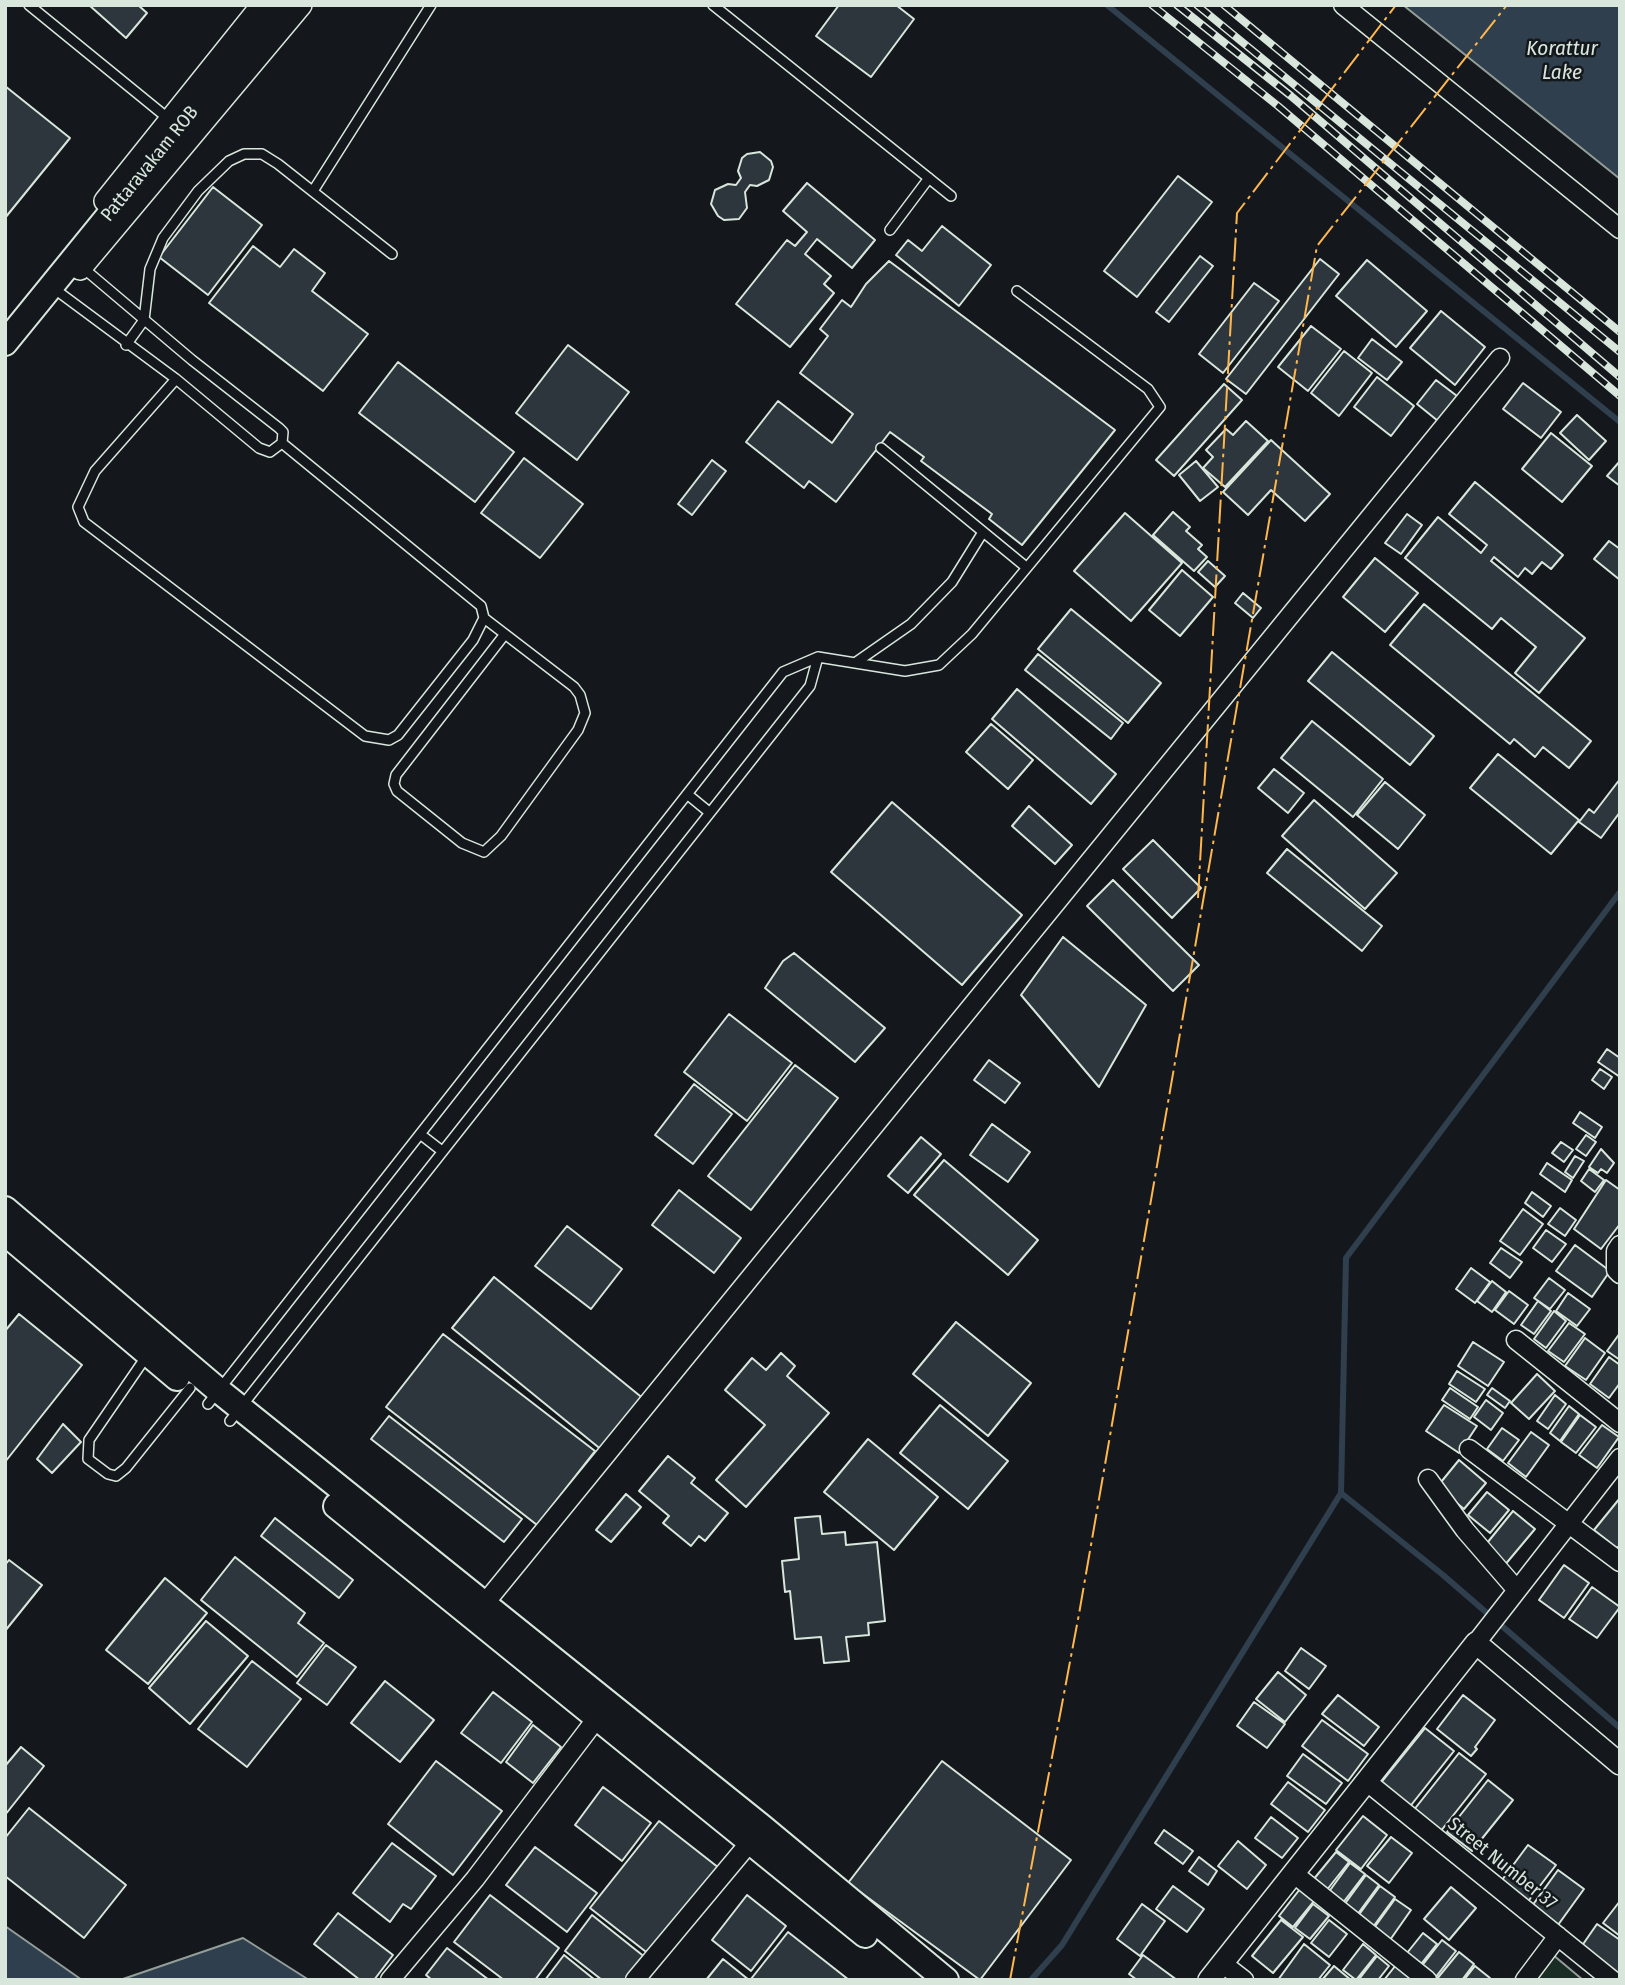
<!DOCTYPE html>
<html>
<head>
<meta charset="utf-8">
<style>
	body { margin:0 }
	#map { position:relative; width:1625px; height:1985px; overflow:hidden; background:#14181c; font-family:"Fira Sans Condensed",sans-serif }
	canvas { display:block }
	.frame { position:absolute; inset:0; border:7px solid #d8e6dc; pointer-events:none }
</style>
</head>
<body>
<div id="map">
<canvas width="1625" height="1985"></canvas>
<div class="frame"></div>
</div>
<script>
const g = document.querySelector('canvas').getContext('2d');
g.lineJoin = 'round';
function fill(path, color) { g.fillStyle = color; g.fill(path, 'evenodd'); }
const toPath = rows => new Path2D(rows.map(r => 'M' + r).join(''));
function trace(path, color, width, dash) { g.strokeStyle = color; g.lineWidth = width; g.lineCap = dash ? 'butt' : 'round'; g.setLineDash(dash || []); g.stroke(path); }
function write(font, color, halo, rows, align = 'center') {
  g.font = font + ' "Fira Sans Condensed",sans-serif'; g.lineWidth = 5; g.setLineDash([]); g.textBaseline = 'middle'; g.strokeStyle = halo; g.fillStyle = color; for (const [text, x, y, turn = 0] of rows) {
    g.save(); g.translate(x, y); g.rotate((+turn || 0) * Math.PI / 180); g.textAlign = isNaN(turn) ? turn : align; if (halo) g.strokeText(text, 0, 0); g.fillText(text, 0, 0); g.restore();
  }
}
const green = toPath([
	[1546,1949,1583,1980,1522,1980,1546,1949]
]);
fill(green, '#1a2d24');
trace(green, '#939e99', 2);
const water = toPath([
	[1403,5,1620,5,1620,179,1403,5],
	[5,1926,82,1980,5,1980,5,1926],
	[243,1938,309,1980,120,1980,243,1938]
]);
fill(water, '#2f3f4d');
trace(water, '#939e99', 2);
trace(toPath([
	[1107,5,1620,422],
	[1341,1493,1443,1575,1620,1728],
	[1031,1980,1062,1945,1341,1493,1346,1258,1620,892]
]), '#2f3f4d', 6);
const building = toPath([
	[89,5,138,5,147,13,126,38,89,5],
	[839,5,896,5,914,19,871,77,816,36,839,5],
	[5,86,70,138,5,218,5,86],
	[760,152,771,161,773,167,769,180,757,186,750,185,745,192,747,208,739,219,724,220,718,216,711,204,715,190,728,184,736,185,741,178,738,171,742,158,747,154,760,152],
	[1178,176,1212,202,1137,297,1104,271,1178,176],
	[807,183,875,240,852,268,817,239,805,254,831,276,824,284,834,293,790,347,736,304,787,240,795,246,807,232,783,211,807,183],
	[213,187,262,225,208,295,159,257,213,187],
	[942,226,991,265,959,306,896,255,908,240,922,251,942,226],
	[253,246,280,267,294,249,325,273,312,291,368,334,323,391,209,303,253,246],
	[1200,256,1213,266,1169,322,1156,312,1200,256],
	[1320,259,1339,274,1246,394,1226,379,1320,259],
	[1367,260,1427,311,1396,347,1336,296,1367,260],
	[889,261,1115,430,1022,545,989,519,992,514,921,461,924,457,890,432,836,502,809,481,804,488,746,442,778,401,832,443,853,414,800,373,828,336,820,329,842,300,851,307,866,284,889,261],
	[1254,283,1279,301,1223,373,1199,354,1254,283],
	[1441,311,1485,347,1455,385,1410,348,1441,311],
	[1311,326,1341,349,1308,391,1278,367,1311,326],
	[1372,339,1402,362,1387,380,1358,358,1372,339],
	[568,345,629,392,577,460,516,413,568,345],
	[1344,351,1372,373,1339,416,1311,393,1344,351],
	[398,362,514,452,475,502,359,413,398,362],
	[1377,377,1414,406,1391,436,1354,407,1377,377],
	[1436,380,1457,396,1438,421,1417,404,1436,380],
	[1523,383,1561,412,1541,438,1503,409,1523,383],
	[1224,384,1242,400,1174,476,1156,460,1224,384],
	[1577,415,1606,441,1589,460,1560,433,1577,415],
	[1246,421,1268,441,1225,487,1203,468,1213,457,1206,450,1226,429,1233,435,1246,421],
	[1551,433,1592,466,1562,502,1522,469,1551,433],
	[1271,440,1330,494,1305,521,1271,490,1248,515,1223,492,1271,440],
	[524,458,583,504,540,558,481,513,524,458],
	[712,460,726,471,692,515,678,504,712,460],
	[1196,461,1218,487,1200,501,1179,475,1196,461],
	[1620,461,1620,486,1607,476,1620,461],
	[1475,482,1563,555,1551,569,1542,562,1532,574,1525,568,1518,577,1494,557,1491,561,1585,638,1539,693,1515,673,1536,647,1501,618,1492,629,1405,558,1438,517,1481,553,1487,545,1449,514,1475,482],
	[1173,512,1190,527,1186,531,1202,545,1198,549,1207,557,1194,571,1153,535,1173,512],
	[1125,513,1182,563,1131,621,1074,571,1125,513],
	[1407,514,1422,525,1401,554,1385,543,1407,514],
	[1609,541,1620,549,1620,580,1594,559,1609,541],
	[1375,558,1418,593,1385,632,1343,597,1375,558],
	[1208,561,1225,576,1215,587,1198,572,1208,561],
	[1182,570,1213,597,1180,636,1149,610,1182,570],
	[1243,593,1261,608,1253,618,1235,603,1243,593],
	[1424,604,1591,741,1569,768,1543,747,1535,757,1514,739,1510,744,1390,645,1424,604],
	[1071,609,1161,683,1128,723,1038,649,1071,609],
	[1332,652,1434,736,1410,765,1308,681,1332,652],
	[1038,654,1123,723,1111,739,1025,670,1038,654],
	[1017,689,1116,774,1091,804,992,719,1017,689],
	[1312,721,1383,779,1353,817,1281,758,1312,721],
	[991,724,1033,760,1008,789,966,752,991,724],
	[1498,754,1579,820,1551,854,1470,788,1498,754],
	[1274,769,1304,793,1288,813,1258,788,1274,769],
	[1620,779,1620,812,1601,838,1579,822,1589,809,1594,813,1620,779],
	[1385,782,1425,815,1398,849,1357,815,1385,782],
	[1314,800,1397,873,1365,909,1282,836,1314,800],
	[892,802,1022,915,962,985,831,872,892,802],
	[1029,806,1072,845,1055,864,1012,826,1029,806],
	[1153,840,1201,888,1172,918,1123,869,1153,840],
	[1287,849,1382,926,1362,951,1267,873,1287,849],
	[1113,880,1199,965,1173,991,1087,906,1113,880],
	[1063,937,1146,1005,1099,1087,1021,995,1063,937],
	[794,953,885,1028,855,1062,765,988,783,961,794,953],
	[729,1014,792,1063,747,1121,684,1072,729,1014],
	[1607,1049,1620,1058,1620,1077,1598,1062,1607,1049],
	[989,1060,1020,1083,1005,1103,974,1080,989,1060],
	[795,1065,838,1098,751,1210,708,1176,795,1065],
	[1600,1069,1612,1077,1604,1089,1592,1080,1600,1069],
	[694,1084,732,1114,693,1164,655,1135,694,1084],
	[1580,1112,1602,1127,1595,1138,1573,1123,1580,1112],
	[992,1124,1030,1152,1008,1182,970,1155,992,1124],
	[1586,1135,1596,1142,1586,1156,1576,1149,1586,1135],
	[921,1137,941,1154,908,1193,888,1176,921,1137],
	[1561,1142,1573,1150,1564,1162,1552,1153,1561,1142],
	[1601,1149,1614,1163,1607,1173,1601,1169,1598,1173,1589,1167,1601,1149],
	[1575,1156,1584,1161,1573,1178,1565,1172,1575,1156],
	[944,1160,1038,1240,1008,1275,914,1195,944,1160],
	[1547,1163,1572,1180,1565,1192,1540,1174,1547,1163],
	[1589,1169,1604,1180,1595,1192,1581,1181,1589,1169],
	[1606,1180,1620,1190,1620,1224,1601,1249,1574,1229,1606,1180],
	[679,1190,741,1238,714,1273,652,1225,679,1190],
	[1532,1192,1551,1206,1543,1217,1525,1203,1532,1192],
	[1560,1208,1576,1220,1565,1236,1548,1224,1560,1208],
	[1523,1209,1543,1224,1520,1255,1500,1241,1523,1209],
	[567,1226,622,1269,591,1309,535,1266,567,1226],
	[1546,1230,1566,1244,1552,1262,1533,1248,1546,1230],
	[1575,1245,1610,1271,1592,1297,1556,1271,1575,1245],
	[1501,1248,1522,1262,1510,1278,1490,1263,1501,1248],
	[1471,1268,1490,1282,1475,1303,1456,1289,1471,1268],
	[494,1277,645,1400,603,1451,452,1328,494,1277],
	[1549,1278,1565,1290,1550,1309,1534,1298,1549,1278],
	[1492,1281,1506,1292,1492,1312,1477,1301,1492,1281],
	[1509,1291,1528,1305,1514,1324,1495,1310,1509,1291],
	[1568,1293,1590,1309,1577,1326,1556,1311,1568,1293],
	[1538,1301,1551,1311,1534,1334,1521,1325,1538,1301],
	[1554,1311,1566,1321,1546,1348,1534,1339,1554,1311],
	[19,1314,82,1365,5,1462,5,1331,19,1314],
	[956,1322,1031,1383,988,1436,913,1374,956,1322],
	[1569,1323,1585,1334,1564,1362,1548,1351,1569,1323],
	[1620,1333,1620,1360,1607,1351,1620,1333],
	[443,1334,595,1451,537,1525,386,1407,443,1334],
	[1585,1338,1605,1353,1586,1380,1565,1366,1585,1338],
	[1473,1342,1504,1362,1488,1386,1458,1366,1473,1342],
	[781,1353,795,1366,787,1376,829,1413,746,1507,716,1480,765,1425,725,1390,752,1358,766,1370,781,1353],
	[1609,1357,1620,1365,1620,1383,1609,1398,1590,1384,1609,1357],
	[1457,1371,1485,1389,1476,1402,1449,1384,1457,1371],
	[1537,1374,1555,1391,1529,1419,1511,1403,1537,1374],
	[1450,1388,1478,1407,1470,1419,1442,1400,1450,1388],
	[1492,1388,1510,1401,1505,1408,1487,1395,1492,1388],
	[1555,1395,1566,1404,1548,1429,1537,1421,1555,1395],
	[1486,1400,1503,1413,1491,1430,1474,1417,1486,1400],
	[940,1405,1008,1461,968,1509,900,1453,940,1405],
	[1444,1405,1477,1426,1459,1453,1426,1431,1444,1405],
	[1569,1406,1579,1414,1560,1441,1550,1433,1569,1406],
	[1580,1415,1596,1427,1576,1453,1561,1442,1580,1415],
	[389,1416,522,1519,504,1542,371,1439,389,1416],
	[63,1424,81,1442,52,1473,37,1459,63,1424],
	[1602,1425,1619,1437,1597,1468,1579,1455,1602,1425],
	[1502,1428,1519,1440,1503,1461,1487,1449,1502,1428],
	[1531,1432,1549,1445,1526,1477,1508,1463,1531,1432],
	[868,1439,938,1497,894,1550,824,1492,868,1439],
	[668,1456,695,1478,691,1483,728,1513,705,1541,699,1536,691,1546,663,1523,669,1516,639,1491,668,1456],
	[1459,1460,1486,1483,1464,1509,1437,1487,1459,1460],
	[1487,1492,1509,1510,1490,1533,1468,1515,1487,1492],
	[626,1494,641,1507,611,1542,596,1530,626,1494],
	[1620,1498,1620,1545,1617,1548,1594,1530,1620,1498],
	[1513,1511,1535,1529,1504,1566,1483,1548,1513,1511],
	[820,1516,822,1534,845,1532,846,1545,877,1542,885,1621,868,1623,869,1635,846,1637,849,1661,824,1663,821,1637,795,1639,790,1591,785,1592,782,1561,799,1559,795,1518,820,1516],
	[275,1518,353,1580,339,1598,261,1536,275,1518],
	[235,1557,305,1613,298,1623,324,1643,297,1677,201,1600,235,1557],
	[9,1560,42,1585,5,1631,5,1565,9,1560],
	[1564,1565,1589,1583,1564,1618,1539,1600,1564,1565],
	[165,1578,207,1613,148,1684,106,1650,165,1578],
	[1592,1587,1620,1607,1597,1638,1569,1619,1592,1587],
	[206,1621,248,1656,190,1724,149,1688,206,1621],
	[326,1645,356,1667,327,1705,297,1683,326,1645],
	[1301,1648,1326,1666,1309,1689,1285,1671,1301,1648],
	[252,1661,301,1699,247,1767,198,1729,252,1661],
	[1278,1672,1306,1695,1285,1722,1256,1699,1278,1672],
	[385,1681,434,1720,400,1762,351,1723,385,1681],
	[493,1692,532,1722,501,1763,461,1733,493,1692],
	[1338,1695,1379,1727,1364,1746,1322,1714,1338,1695],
	[1463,1695,1495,1720,1475,1747,1477,1749,1471,1756,1437,1729,1463,1695],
	[1254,1702,1285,1724,1267,1748,1237,1726,1254,1702],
	[1322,1720,1368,1754,1348,1781,1302,1746,1322,1720],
	[533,1725,561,1747,533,1783,506,1762,533,1725],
	[1425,1728,1454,1751,1408,1809,1379,1785,1425,1728],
	[21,1747,44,1766,5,1815,5,1766,21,1747],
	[1459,1753,1486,1774,1440,1832,1413,1811,1459,1753],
	[1303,1754,1342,1783,1326,1804,1287,1776,1303,1754],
	[436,1761,502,1811,453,1875,388,1824,436,1761],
	[942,1761,1071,1860,980,1980,848,1883,942,1761],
	[1488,1780,1513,1800,1472,1851,1447,1832,1488,1780],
	[1288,1782,1325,1810,1308,1832,1271,1804,1288,1782],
	[603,1787,651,1823,622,1861,575,1825,603,1787],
	[29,1808,126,1885,84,1938,5,1876,5,1838,29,1808],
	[1363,1816,1387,1835,1361,1869,1336,1850,1363,1816],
	[1271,1817,1298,1838,1282,1858,1255,1838,1271,1817],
	[659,1821,719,1868,650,1955,590,1908,659,1821],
	[1164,1830,1193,1851,1183,1864,1155,1843,1164,1830],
	[1391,1837,1412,1853,1389,1883,1367,1866,1391,1837],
	[1238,1841,1266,1865,1247,1889,1218,1866,1238,1841],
	[392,1843,436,1876,411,1909,403,1904,390,1922,353,1893,392,1843],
	[1528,1845,1556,1865,1526,1904,1499,1884,1528,1845],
	[535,1847,597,1893,567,1932,506,1885,535,1847],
	[1336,1852,1349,1862,1326,1891,1313,1880,1336,1852],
	[1199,1857,1217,1871,1208,1885,1189,1871,1199,1857],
	[1350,1863,1365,1874,1342,1904,1328,1893,1350,1863],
	[1558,1870,1584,1889,1558,1925,1532,1906,1558,1870],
	[1366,1875,1379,1885,1357,1915,1344,1905,1366,1875],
	[1173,1886,1204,1909,1187,1932,1156,1909,1173,1886],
	[1380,1886,1395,1897,1373,1927,1358,1916,1380,1886],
	[1451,1887,1476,1908,1449,1940,1424,1919,1451,1887],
	[1300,1889,1315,1900,1293,1927,1279,1916,1300,1889],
	[490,1895,559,1948,535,1980,504,1980,454,1942,490,1895],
	[747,1895,786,1926,751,1971,712,1940,747,1895],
	[1395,1899,1411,1910,1390,1940,1374,1928,1395,1899],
	[1620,1901,1620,1936,1603,1923,1620,1901],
	[1142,1904,1165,1921,1140,1956,1117,1939,1142,1904],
	[1313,1904,1329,1916,1310,1939,1295,1928,1313,1904],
	[338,1913,393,1955,374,1980,360,1980,314,1944,338,1913],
	[592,1915,646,1958,629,1980,602,1980,565,1951,592,1915],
	[1281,1920,1303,1937,1273,1973,1252,1956,1281,1920],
	[1329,1920,1347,1934,1329,1957,1311,1943,1329,1920],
	[1597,1924,1620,1940,1620,1978,1579,1950,1597,1924],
	[788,1932,849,1980,751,1979,788,1932],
	[1423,1933,1437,1944,1421,1964,1407,1953,1423,1933],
	[1442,1940,1456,1951,1435,1978,1421,1967,1442,1940],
	[1304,1944,1330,1965,1318,1980,1278,1980,1304,1944],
	[1363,1944,1376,1955,1356,1980,1343,1970,1363,1944],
	[447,1948,489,1980,432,1980,426,1975,447,1948],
	[1459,1952,1474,1964,1462,1980,1436,1980,1459,1952],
	[564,1955,595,1980,545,1980,564,1955],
	[1143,1955,1177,1980,1137,1980,1129,1974,1143,1955],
	[1377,1956,1389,1966,1378,1980,1363,1980,1360,1978,1377,1956],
	[723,1959,749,1980,706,1980,723,1959],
	[1396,1965,1412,1977,1410,1980,1384,1980,1396,1965],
	[1334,1966,1351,1980,1322,1980,1334,1966],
	[1475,1966,1490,1978,1488,1980,1464,1980,1475,1966]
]);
fill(building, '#2c363c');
trace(building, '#d8e6dc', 2);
const service = toPath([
	[29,5,170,120],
	[713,5,951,196],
	[313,191,431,5],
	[890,230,929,178],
	[82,267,192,360,279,428,283,432,282,443,481,606,484,618,473,640,398,735,389,740,365,736,84,522,78,507,95,471,176,379],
	[60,293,176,379,259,448,270,452,282,443],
	[126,345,144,320,150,269,163,238,198,191,229,161,244,154,262,154,278,164,392,254],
	[881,448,1026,567],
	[484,618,574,687,580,695,585,713,578,730,501,836,484,852,462,843,397,791,394,784,396,775,505,634],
	[855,663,911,624,952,582,983,532],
	[687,794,709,812],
	[420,1134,442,1151],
	[148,1354,89,1440,88,1459,108,1474,116,1476,126,1468,190,1388],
	[208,1404,783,672,818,657,905,671,939,665,972,634,1160,407,1148,389,1017,291],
	[230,1421,810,686,818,657]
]);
const minor = toPath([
	[1343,5,1620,229],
	[1620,1245,1616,1251,1616,1270,1620,1274],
	[1516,1340,1620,1423],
	[1469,1449,1620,1562],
	[1428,1479,1465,1530,1516,1589],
	[485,1603,1500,358],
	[1476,1643,1620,1458],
	[1366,1781,1612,1980],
	[1293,1873,1427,1980],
	[1222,1963,1244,1980],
	[390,1980,475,1879,597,1718],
	[635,1980,751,1841],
	[1525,1980,1558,1936]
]);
const tertiary = toPath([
	[105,201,262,5],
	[80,269,301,5],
	[1209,1980,1476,1643,1620,1764]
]);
const secondary = toPath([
	[5,343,280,5],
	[5,1209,218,1390,762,1827,946,1980],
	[5,1233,177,1378],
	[336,1506,865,1935]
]);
trace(service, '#d8e6dc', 12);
trace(minor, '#d8e6dc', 21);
trace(tertiary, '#d8e6dc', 24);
trace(secondary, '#d8e6dc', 28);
trace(service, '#14181c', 9);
trace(minor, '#14181c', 18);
trace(tertiary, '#14181c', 21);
trace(secondary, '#14181c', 24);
const rail = toPath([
	[1152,5,1278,106,1620,396],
	[1177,5,1291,96,1620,377],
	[1197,5,1620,352],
	[1224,5,1620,332]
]);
trace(rail, '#d8e6dc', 8);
trace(rail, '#14181c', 5, [16]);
trace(toPath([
	[1198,898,1237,213,1396,5],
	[1010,1980,1079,1614,1317,246,1507,5]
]), '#ffb74d', 2, [24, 5, 3.5, 5]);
write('19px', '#d8e6dc', '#14181c', [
	["Pattaravakam ROB",150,164,-51],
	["Street Number 37",1502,1864,39]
]);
write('italic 21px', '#d8e6dc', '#14181c', [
	["Korattur",1562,49],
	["Lake",1562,73]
]);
</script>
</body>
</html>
